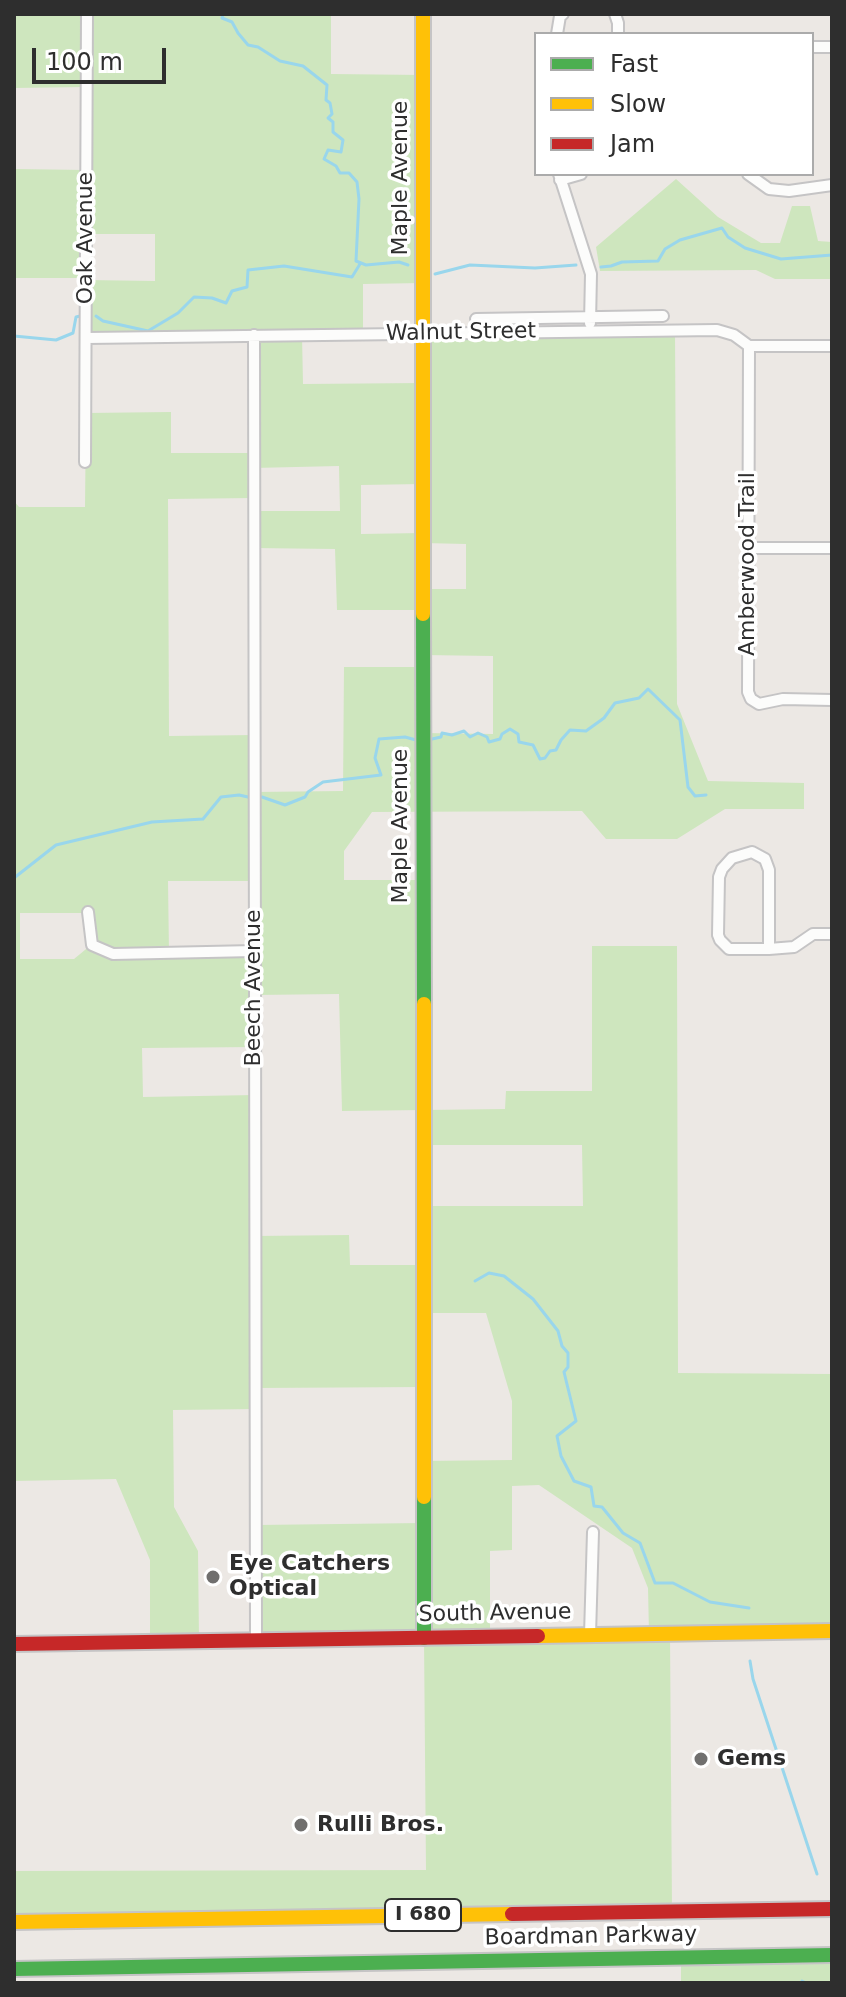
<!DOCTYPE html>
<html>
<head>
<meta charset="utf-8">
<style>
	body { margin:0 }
	#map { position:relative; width:846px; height:1997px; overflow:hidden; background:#ece8e4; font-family:"DejaVu Sans",sans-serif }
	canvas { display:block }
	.frame { position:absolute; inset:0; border:16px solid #2e2e2e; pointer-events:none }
	.legend { position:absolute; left:534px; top:32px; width:280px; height:144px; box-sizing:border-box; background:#fff; border:2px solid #ababab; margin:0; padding:10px 14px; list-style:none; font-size:24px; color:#2e2e2e }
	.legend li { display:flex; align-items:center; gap:16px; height:40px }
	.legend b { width:40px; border:2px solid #ababab }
	.scale { position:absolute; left:32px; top:48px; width:134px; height:36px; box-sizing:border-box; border:4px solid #2e2e2e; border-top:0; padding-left:10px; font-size:24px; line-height:28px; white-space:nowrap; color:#2e2e2e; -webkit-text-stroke:6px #fff; paint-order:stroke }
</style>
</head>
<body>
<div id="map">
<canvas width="846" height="1997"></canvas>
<div class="frame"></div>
<ul class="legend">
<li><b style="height:10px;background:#4caf50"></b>Fast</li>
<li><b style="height:10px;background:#ffc107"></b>Slow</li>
<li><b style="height:10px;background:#c62828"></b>Jam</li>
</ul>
<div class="scale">100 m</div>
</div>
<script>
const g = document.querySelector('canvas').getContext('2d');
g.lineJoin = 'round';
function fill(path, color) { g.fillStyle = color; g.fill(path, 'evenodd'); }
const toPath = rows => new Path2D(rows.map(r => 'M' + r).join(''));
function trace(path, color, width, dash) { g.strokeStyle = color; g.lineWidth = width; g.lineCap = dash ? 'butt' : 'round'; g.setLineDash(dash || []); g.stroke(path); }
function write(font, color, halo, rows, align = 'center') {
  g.font = font + ' "DejaVu Sans",sans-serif'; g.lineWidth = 7; g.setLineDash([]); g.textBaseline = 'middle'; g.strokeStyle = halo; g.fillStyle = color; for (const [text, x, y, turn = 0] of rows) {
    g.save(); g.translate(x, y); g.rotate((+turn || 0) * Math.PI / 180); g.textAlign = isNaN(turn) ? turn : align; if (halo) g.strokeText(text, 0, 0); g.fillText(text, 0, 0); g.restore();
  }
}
fill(toPath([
	[14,14,423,14,423,16,331,16,331,74,423,75,422,283,363,284,363,335,302,335,303,384,422,383,422,334,675,331,677,704,708,781,804,783,804,809,725,809,677,839,606,839,582,811,372,812,344,851,344,880,423,880,424,1110,505,1109,506,1091,592,1091,592,946,677,946,678,1373,832,1374,832,1631,670,1634,672,1911,14,1922,14,1871,426,1870,424,1638,256,1640,256,1525,423,1523,424,1461,512,1460,512,1401,486,1313,424,1313,423,1387,256,1388,256,1409,173,1410,174,1507,198,1551,199,1641,150,1642,150,1560,116,1479,14,1481,14,501,19,507,85,507,86,413,171,412,171,453,253,453,254,336,87,338,86,280,155,281,155,234,86,234,86,278,14,278,14,169,86,170,86,87,14,88],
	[339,466,340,511,253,511,253,548,335,549,337,610,422,610,423,655,493,656,493,734,423,733,423,667,344,667,343,791,254,792,254,735,169,736,168,499,253,498,253,468],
	[422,484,422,533,361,534,361,485],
	[423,543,466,544,466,589,423,589],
	[168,881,254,881,254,951,169,954],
	[20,913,87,913,91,945,74,959,20,959],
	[339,994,342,1111,423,1110,423,1145,582,1145,583,1206,423,1206,423,1265,350,1265,349,1235,256,1236,255,1095,143,1097,142,1048,255,1047,255,995],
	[539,1485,632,1548,648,1588,649,1634,490,1637,490,1551,512,1550,512,1486],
	[676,179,718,217,761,243,780,243,792,206,810,206,818,241,832,242,832,279,775,279,756,270,600,271,596,247],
	[832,1955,832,1983,681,1983,681,1958]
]), '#cee6be');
trace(toPath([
	[223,14,222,18,232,22,238,33,248,45,258,47,280,61,303,66,327,85,326,100,330,103,332,114,328,118,333,122,333,132,343,140,341,152,328,150,324,159,336,166,340,173,349,173,357,182,359,199,356,261,366,265,399,262,408,265],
	[601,267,611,266,622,262,658,261,665,249,680,240,722,228,728,237,745,248,781,259,832,255],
	[435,274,470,265,535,268,576,265],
	[96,316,103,321,148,331,178,313,194,297,212,298,226,303,232,291,247,287,248,270,284,266,352,277,360,264],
	[14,336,56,340,73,333,76,317,80,316],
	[432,739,441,737,442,733,452,735,464,731,470,737,478,733,487,737,489,742,500,739,502,734,510,729,518,734,519,742,533,745,540,759,545,758,550,751,556,750,561,740,570,730,586,731,604,718,615,703,639,698,648,689,680,720,688,787,695,796,706,795],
	[262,797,285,805,305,797,308,792,323,782,381,775,375,758,379,739,405,737,416,740],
	[14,878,56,845,152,822,203,819,221,797,239,795,248,797],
	[475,1281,489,1273,504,1276,533,1299,558,1331,562,1346,568,1353,568,1367,564,1372,576,1421,557,1436,561,1456,574,1481,591,1487,594,1506,602,1507,623,1533,640,1543,655,1583,673,1583,710,1602,749,1608],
	[750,1661,753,1679,817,1874],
	[802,1981,806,1983]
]), '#99d6ec', 3);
const street = toPath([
	[615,14,618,23,618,34],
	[557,34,560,16,563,14],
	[812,47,832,47],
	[559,174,591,274,590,323],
	[748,174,769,189,789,191,832,185],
	[560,180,581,174],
	[476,319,663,316],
	[254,335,256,1640],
	[87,338,717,330,734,335,749,346,832,346],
	[749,346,748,692,751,699,759,704,783,699,832,700],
	[85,462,87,14],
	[748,548,832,548],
	[752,852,765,859,769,870,769,949,729,949,720,940,718,935,719,877,722,869,732,858,752,852],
	[88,912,92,945,113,954,254,951],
	[769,949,794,947,813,934,832,934],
	[590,1635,593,1532]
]);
const fast = toPath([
	[423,614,424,1004],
	[424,1497,424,1638],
	[14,1969,832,1955]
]);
const slow = toPath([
	[423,14,423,614],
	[424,1004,424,1497],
	[538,1636,832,1631],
	[14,1922,512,1914]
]);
const jam = toPath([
	[14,1644,538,1636],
	[512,1914,832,1909]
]);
trace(street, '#c5c4c5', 14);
trace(fast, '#c5c4c5', 18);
trace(slow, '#c5c4c5', 18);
trace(jam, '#c5c4c5', 18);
trace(street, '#fcfcfb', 10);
trace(fast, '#4caf50', 14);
trace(slow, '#ffc107', 14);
trace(jam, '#c62828', 14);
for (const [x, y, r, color] of [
	[213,1577,8,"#706f6e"],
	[701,1759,8,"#706f6e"],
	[301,1825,8,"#706f6e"]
]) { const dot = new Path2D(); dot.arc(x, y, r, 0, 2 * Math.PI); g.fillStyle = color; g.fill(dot); trace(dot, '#fff', 3); }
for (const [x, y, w] of [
	[423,1915,76]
]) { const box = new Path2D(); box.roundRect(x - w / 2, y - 16, w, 32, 6); g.fillStyle = '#fff'; g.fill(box); trace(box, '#2e2e2e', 2); }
write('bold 20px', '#2e2e2e', null, [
	["I 680",423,1915]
]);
write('22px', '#2e2e2e', '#fff', [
	["Maple Avenue",401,178,-90],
	["Oak Avenue",86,238,-90],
	["Walnut Street",461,333,-1],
	["Amberwood Trail",748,564,-90],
	["Maple Avenue",401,826,-90],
	["Beech Avenue",254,988,-90],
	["South Avenue",495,1614,-1],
	["Boardman Parkway",591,1937,-1]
]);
write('bold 22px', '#2e2e2e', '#fff', [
	["Eye Catchers",229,1564],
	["Optical",229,1589],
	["Gems",717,1759],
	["Rulli Bros.",317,1825]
], 'left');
</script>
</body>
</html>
